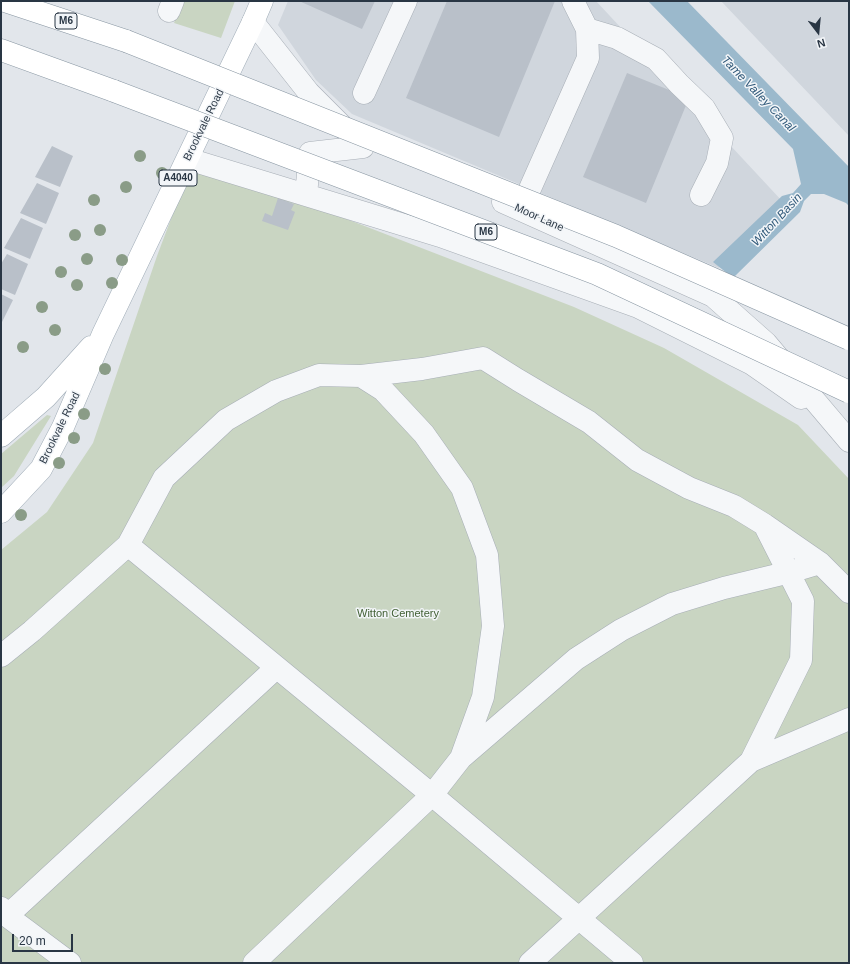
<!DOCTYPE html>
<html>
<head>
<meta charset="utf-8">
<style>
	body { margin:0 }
	#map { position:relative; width:850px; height:964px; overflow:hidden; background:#e2e6eb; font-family:Helvetica,sans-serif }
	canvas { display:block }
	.frame { position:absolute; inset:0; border:2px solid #293644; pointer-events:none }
	.north { position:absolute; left:798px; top:12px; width:40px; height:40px; -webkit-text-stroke:3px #f2f5f8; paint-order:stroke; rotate:164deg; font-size:11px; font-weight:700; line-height:16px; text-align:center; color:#293644 }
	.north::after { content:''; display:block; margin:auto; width:14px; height:18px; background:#293644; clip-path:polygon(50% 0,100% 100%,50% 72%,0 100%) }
	.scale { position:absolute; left:12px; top:934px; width:61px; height:18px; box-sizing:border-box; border:2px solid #293644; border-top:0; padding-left:5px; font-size:12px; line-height:14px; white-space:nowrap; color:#293644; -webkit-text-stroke:3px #f2f5f8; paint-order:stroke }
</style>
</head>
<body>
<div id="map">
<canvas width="850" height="964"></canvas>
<div class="frame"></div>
<div class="north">N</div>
<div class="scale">20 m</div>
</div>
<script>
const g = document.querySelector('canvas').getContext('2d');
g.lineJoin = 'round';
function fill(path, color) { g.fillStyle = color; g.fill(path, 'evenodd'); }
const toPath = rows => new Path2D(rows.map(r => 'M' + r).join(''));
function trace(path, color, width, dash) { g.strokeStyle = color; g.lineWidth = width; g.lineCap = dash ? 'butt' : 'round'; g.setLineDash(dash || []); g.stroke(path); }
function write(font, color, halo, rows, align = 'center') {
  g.font = font + ' Helvetica,sans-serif'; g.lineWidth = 3; g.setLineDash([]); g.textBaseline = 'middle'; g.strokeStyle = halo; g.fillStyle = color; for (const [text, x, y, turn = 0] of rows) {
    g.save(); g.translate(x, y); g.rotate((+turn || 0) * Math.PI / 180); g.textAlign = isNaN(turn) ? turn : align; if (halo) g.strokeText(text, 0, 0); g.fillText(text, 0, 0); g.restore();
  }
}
fill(toPath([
	[288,1,596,1,783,202,719,268,352,114,316,80,278,25],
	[721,1,849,1,849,136]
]), '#d0d6dd');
fill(toPath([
	[182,1,235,1,221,38,174,23],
	[191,166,331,213,574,307,664,348,798,425,849,479,849,963,1,963,1,550,47,512,93,443,157,256],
	[47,415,51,416,14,476,1,488,1,454]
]), '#c9d5c2');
fill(toPath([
	[648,1,687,1,849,167,849,206,846,203,824,194,811,194,804,201,800,212,733,278,713,262,782,196,793,193,801,184,793,149]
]), '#9bb9cc');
fill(toPath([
	[299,1,375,1,362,29],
	[447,1,555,1,499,137,406,98],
	[627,73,689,98,646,203,583,177],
	[52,146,73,156,60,187,35,177],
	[37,183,59,193,46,224,20,213],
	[278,198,294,204,291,210,295,212,288,230,262,221,265,213,272,216],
	[21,218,43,228,30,259,4,248],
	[7,254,28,264,15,295,1,289,1,264],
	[1,294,13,300,1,324]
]), '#b9c0c9');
const minor = toPath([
	[169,11,173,1],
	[253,22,309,93,345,129],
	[587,29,617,38,656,59,679,84,704,108,722,138,717,163,701,195],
	[364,93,406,1],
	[188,159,440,236,638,307,752,364,801,398],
	[306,195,310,153,363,147],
	[503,202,713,296,766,343,849,441],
	[521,209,588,58,587,29,573,1],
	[361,376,383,390,424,434,462,488,487,555,493,626,483,697,461,758],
	[128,545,432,795,632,963],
	[1,656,32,631,128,545,164,478,226,420,276,391,319,375,361,376,422,369,483,358,518,380,589,422,637,460,689,488,734,506,765,525,820,563,849,592],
	[751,761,801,660,803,601,766,528],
	[1,908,7,916,70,963],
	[7,916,276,668],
	[254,963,432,795,461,758,576,659,621,630,672,604,724,588,790,572,820,563],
	[530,963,751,761,849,719]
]);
const major = toPath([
	[1,436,46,397,91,347],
	[1,512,41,469,63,427,103,334,253,22,262,1]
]);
const highway = toPath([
	[5,1,126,41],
	[1,50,114,91]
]);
trace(minor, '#a7aeb6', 23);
trace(major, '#a0acb7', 23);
trace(highway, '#8896a2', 23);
trace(minor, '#f5f7f9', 22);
trace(major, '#fff', 22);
trace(highway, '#fff', 22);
const highwayBridge = toPath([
	[126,41,616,236,849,339],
	[114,91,597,274,849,392]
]);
trace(highwayBridge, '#8896a2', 23, []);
trace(highwayBridge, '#fff', 22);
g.fillStyle = '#8a9c87';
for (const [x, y] of [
	[140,156],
	[162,173],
	[126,187],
	[94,200],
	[100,230],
	[75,235],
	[87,259],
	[122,260],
	[61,272],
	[112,283],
	[77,285],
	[42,307],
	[55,330],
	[23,347],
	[105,369],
	[84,414],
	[74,438],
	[59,463],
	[21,515]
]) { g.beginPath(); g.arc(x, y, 6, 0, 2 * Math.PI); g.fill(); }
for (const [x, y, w] of [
	[66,21,22],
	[178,178,38],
	[486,232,22]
]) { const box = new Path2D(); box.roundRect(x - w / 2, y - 8, w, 16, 3); g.fillStyle = '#f2f5f8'; g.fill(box); trace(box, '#293644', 1); }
write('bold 10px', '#293644', null, [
	["M6",66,21],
	["A4040",178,178],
	["M6",486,232]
]);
write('11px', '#293644', '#f2f5f8', [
	["Brookvale Road",204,125,-64],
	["Moor Lane",539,218,24],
	["Brookvale Road",60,428,-64]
]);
write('11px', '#426035', '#f2f5f8', [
	["Witton Cemetery",398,614]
]);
write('italic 12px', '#315a7a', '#f2f5f8', [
	["Tame Valley Canal",758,94,46],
	["Witton Basin",777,220,-47]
]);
</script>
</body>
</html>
